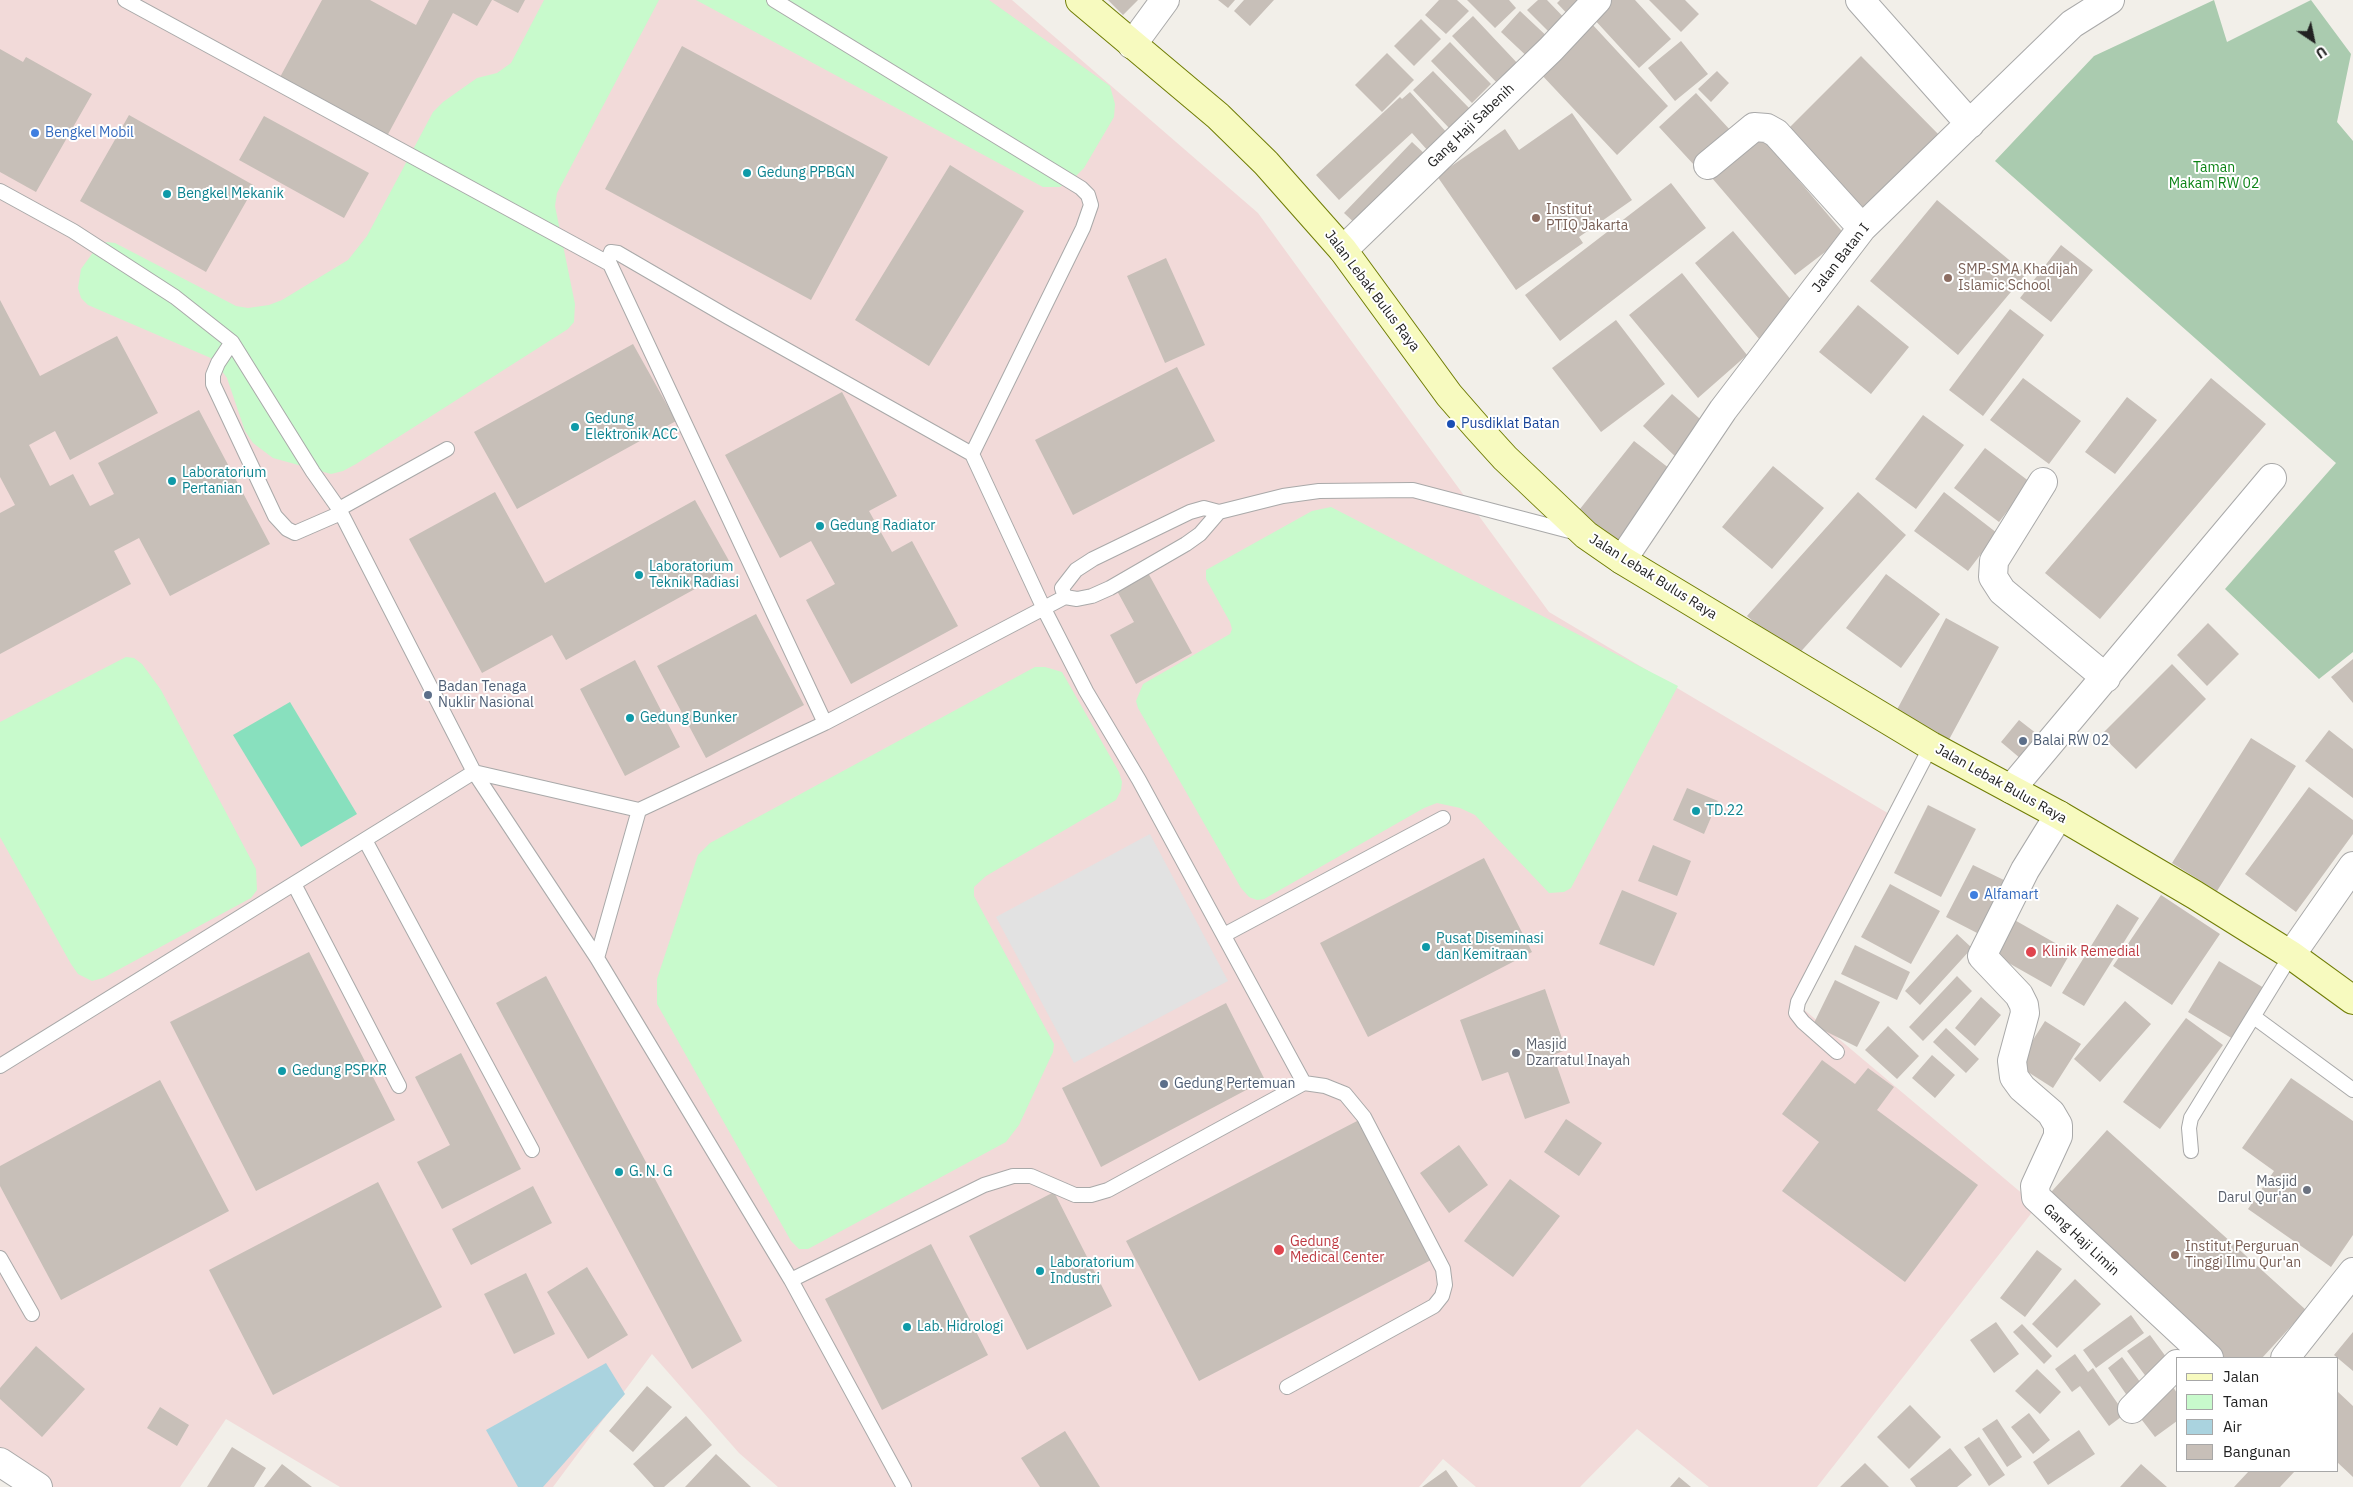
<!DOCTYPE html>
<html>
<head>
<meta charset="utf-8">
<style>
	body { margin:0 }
	#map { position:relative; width:2353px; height:1487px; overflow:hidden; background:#f2efe9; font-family:"IBM Plex Sans",sans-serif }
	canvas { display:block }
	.legend { position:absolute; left:2176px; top:1357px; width:162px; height:115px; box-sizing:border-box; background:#fff; border:1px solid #a7a7a7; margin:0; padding:6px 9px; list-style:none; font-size:15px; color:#222 }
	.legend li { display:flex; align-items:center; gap:10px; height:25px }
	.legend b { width:25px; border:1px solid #a7a7a7 }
	.north { position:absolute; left:2288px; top:15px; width:50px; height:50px; -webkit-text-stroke:4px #fff; paint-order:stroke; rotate:146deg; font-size:14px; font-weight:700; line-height:20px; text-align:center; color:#222 }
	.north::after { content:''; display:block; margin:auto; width:18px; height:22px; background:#222; clip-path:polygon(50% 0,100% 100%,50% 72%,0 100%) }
</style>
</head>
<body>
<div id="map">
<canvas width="2353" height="1487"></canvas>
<ul class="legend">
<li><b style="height:6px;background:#f7fabf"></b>Jalan</li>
<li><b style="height:14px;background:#c8facc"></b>Taman</li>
<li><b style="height:14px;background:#aad3df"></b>Air</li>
<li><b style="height:14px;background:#c7bfb8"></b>Bangunan</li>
</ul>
<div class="north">U</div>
</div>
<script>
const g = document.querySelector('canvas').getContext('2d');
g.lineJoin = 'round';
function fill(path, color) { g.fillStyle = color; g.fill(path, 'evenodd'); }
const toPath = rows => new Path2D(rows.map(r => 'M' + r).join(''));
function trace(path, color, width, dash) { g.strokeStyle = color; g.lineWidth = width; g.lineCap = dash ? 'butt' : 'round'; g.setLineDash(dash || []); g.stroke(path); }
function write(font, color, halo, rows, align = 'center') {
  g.font = font + ' "IBM Plex Sans",sans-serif'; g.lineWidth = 4; g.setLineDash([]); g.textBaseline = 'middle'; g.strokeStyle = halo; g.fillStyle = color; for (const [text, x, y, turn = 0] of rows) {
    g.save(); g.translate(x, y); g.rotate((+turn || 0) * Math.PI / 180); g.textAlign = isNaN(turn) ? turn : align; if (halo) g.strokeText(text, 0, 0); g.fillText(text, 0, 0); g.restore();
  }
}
fill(toPath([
	[0,0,1012,0,1258,213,1549,612,1896,818,1795,1002,2037,1206,1817,1487,1709,1487,1637,1429,1580,1487,1476,1487,1443,1459,1419,1487,778,1487,739,1453,652,1354,553,1487,340,1487,226,1419,180,1487,39,1487,0,1462]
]), '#f2dad9');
fill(toPath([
	[2214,0,2227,42,2311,0,2351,54,2337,122,2353,141,2353,652,2319,679,2225,589,2336,463,1995,161,2094,56]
]), '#aacbaf');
fill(toPath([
	[544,0,659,0,557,193,555,206,575,304,574,322,568,329,356,464,343,471,331,474,273,458,253,443,245,431,227,378,213,359,88,305,81,298,78,288,81,269,97,247,107,242,115,243,236,306,248,308,269,305,282,300,348,260,367,236,433,112,443,102,477,78,497,73,511,63],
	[696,0,989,0,1110,86,1115,104,1114,117,1084,168,1076,176,1060,187,1043,187],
	[1331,507,1678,686,1571,888,1564,892,1549,893,1475,815,1460,808,1437,803,1424,808,1264,899,1257,900,1249,897,1241,888,1138,708,1136,701,1143,684,1230,634,1232,629,1230,622,1206,579,1206,570,1312,511],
	[126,657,134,658,142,664,161,690,256,869,257,890,251,898,103,978,92,981,78,974,71,964,0,837,0,722],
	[1035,667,1045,667,1062,672,1119,772,1122,782,1121,790,1116,800,986,876,974,887,974,896,1054,1044,1053,1052,1019,1125,1006,1142,808,1249,799,1249,791,1241,657,1004,657,979,698,855,710,843]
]), '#c8facc');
fill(toPath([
	[290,702,357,814,301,847,233,735]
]), '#88e0be');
fill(toPath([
	[1150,834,1228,981,1074,1063,996,917]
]), '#e2e2e2');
fill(toPath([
	[606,1363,625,1394,543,1487,518,1487,486,1430]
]), '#aad3df');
fill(toPath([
	[322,0,370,0,416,25,429,0,492,0,477,26,453,13,386,138,279,79],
	[493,0,525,0,518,13],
	[1108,0,1138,0,1123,15],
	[1218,0,1235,0,1228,8],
	[1244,0,1274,0,1250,26,1234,11],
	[1439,0,1457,0,1469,11,1446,34,1425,15],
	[1467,0,1509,0,1516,8,1495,28],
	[1538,0,1547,0,1572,26,1558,41,1527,10],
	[1560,0,1585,0,1574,21,1557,3],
	[1612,0,1635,0,1671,39,1639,68,1593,18],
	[1649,0,1685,0,1699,14,1681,32],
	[1520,11,1553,42,1533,62,1501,32],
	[1473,16,1520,66,1500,86,1452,36],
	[1421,19,1441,39,1414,66,1394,46],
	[1591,23,1668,106,1617,155,1539,72],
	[1681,41,1708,74,1675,101,1648,68],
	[1450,42,1491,84,1472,103,1431,61],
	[682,46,888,157,811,300,605,189],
	[0,49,23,62,26,57,92,94,36,192,0,172],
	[1387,53,1414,80,1382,112,1355,85],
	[1861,56,1945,141,1868,218,1784,133],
	[1433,71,1470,109,1450,129,1413,90],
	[1717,71,1729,83,1711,102,1698,89],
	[1410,92,1449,135,1429,152,1412,133,1339,200,1316,175,1400,97,1402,99],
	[1696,93,1732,132,1695,166,1659,127],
	[1572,113,1632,200,1579,237,1583,243,1516,290,1437,176,1505,129,1519,150],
	[129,115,255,186,206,272,80,201],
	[264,116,369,173,344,218,239,160],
	[1761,136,1846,236,1795,275,1712,178],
	[1412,142,1427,156,1359,227,1344,213],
	[950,165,1024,211,929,366,855,320],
	[1671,183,1706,228,1560,341,1525,295],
	[1937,200,2026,274,1958,355,1870,281],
	[1733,231,1798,308,1760,340,1695,263],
	[2061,245,2093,270,2051,322,2020,298],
	[1166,258,1205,345,1165,363,1127,276],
	[1682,273,1747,355,1698,398,1629,315],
	[0,300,40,376,117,336,158,413,70,460,55,431,29,445,50,486,73,474,90,506,114,494,98,463,199,410,270,544,170,596,139,538,114,551,131,584,0,654,0,513,15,505,0,477],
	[1858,305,1909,347,1871,394,1819,352],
	[2010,309,2044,335,1983,416,1949,390],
	[1616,320,1665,384,1601,432,1552,368],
	[633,344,676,421,517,509,474,432],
	[1177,367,1215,441,1073,515,1035,440],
	[2023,378,2081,421,2049,464,1990,420],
	[2211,378,2266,424,2100,619,2045,573],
	[842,392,897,496,869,511,892,552,912,541,958,626,851,684,806,600,835,584,811,541,780,558,725,455],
	[1672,394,1708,426,1678,459,1643,426],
	[2127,397,2157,420,2115,474,2085,452],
	[1923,415,1964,445,1916,509,1875,479],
	[1634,441,1674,472,1612,550,1572,519],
	[1985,448,2030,482,1999,522,1954,488],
	[1773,466,1824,508,1772,569,1722,527],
	[495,492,545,583,695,500,733,568,566,660,552,635,482,673,409,539],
	[1858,492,1906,535,1795,658,1747,616],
	[1944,492,1997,533,1968,571,1914,531],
	[1147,571,1192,653,1136,684,1110,635,1134,622,1116,589],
	[1886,574,1940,614,1901,668,1846,628],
	[756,614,804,705,706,758,657,666],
	[1946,618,1999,647,1945,747,1892,719],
	[2208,623,2239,654,2207,686,2177,655],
	[2353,659,2353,703,2331,677],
	[635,660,680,747,625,776,580,689],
	[2172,664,2206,699,2136,769,2101,735],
	[2019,720,2046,741,2027,764,2001,742],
	[2329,730,2353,749,2353,798,2305,761],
	[2251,738,2296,766,2217,891,2172,863],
	[2309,787,2353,820,2353,834,2296,912,2245,874],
	[1687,788,1718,801,1704,834,1673,820],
	[1928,805,1976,829,1941,897,1894,873],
	[1653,845,1691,861,1677,896,1638,881],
	[1484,858,1532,952,1368,1037,1320,943],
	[1973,865,2008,882,1981,935,1946,917],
	[1890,884,1940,911,1911,964,1861,937],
	[1622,890,1677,913,1654,966,1599,944],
	[2161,895,2220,934,2172,1005,2113,966],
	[2117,904,2139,918,2084,1006,2062,993],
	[2011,918,2071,952,2051,987,1991,953],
	[1957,934,1972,948,1920,1005,1905,991],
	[1855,945,1910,972,1897,1000,1841,974],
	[309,952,395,1120,256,1191,170,1022],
	[2219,961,2264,988,2233,1039,2188,1012],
	[546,976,742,1341,692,1369,496,1003],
	[1957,976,1972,991,1923,1041,1909,1027],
	[1835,980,1880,1002,1857,1047,1813,1025],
	[1545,989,1566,1050,1553,1055,1570,1103,1525,1119,1508,1072,1482,1081,1460,1020],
	[1981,997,2001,1015,1975,1046,1955,1028],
	[2125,1001,2151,1024,2100,1082,2074,1059],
	[1226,1003,1265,1080,1101,1167,1062,1088],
	[2186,1018,2223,1045,2160,1129,2123,1102],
	[2045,1021,2081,1044,2053,1088,2017,1065],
	[1888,1026,1919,1056,1897,1079,1865,1050],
	[1946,1028,1979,1059,1966,1073,1933,1042],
	[461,1053,521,1169,442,1209,417,1162,450,1145,415,1077],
	[1932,1055,1955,1075,1935,1098,1912,1078],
	[1822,1060,1855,1084,1868,1068,1894,1087,1877,1110,1978,1185,1905,1282,1782,1191,1819,1142,1782,1114],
	[2291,1078,2353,1121,2353,1235,2331,1267,2248,1209,2274,1171,2242,1148],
	[160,1080,229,1211,61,1300,0,1186,0,1166],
	[1566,1119,1602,1143,1579,1176,1544,1152],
	[1359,1120,1431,1260,1199,1381,1126,1241],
	[2107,1130,2306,1310,2262,1358,2219,1358,2044,1200],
	[1459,1145,1488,1185,1449,1213,1420,1173],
	[1510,1179,1560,1216,1513,1277,1464,1241],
	[378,1182,442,1307,273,1395,209,1270],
	[533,1186,552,1223,471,1265,452,1229],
	[1054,1192,1112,1306,1027,1350,969,1236],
	[931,1244,988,1355,882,1410,825,1299],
	[2037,1250,2062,1269,2025,1317,2000,1298],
	[587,1267,628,1335,588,1359,547,1292],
	[526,1273,555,1334,514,1354,484,1294],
	[2075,1279,2101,1304,2057,1348,2032,1324],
	[2131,1315,2144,1333,2096,1368,2083,1350],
	[1996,1322,2019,1354,1994,1373,1970,1340],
	[2022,1324,2052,1356,2044,1364,2013,1332],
	[2353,1332,2353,1371,2334,1355],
	[2150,1335,2169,1361,2147,1378,2127,1351],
	[36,1346,85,1389,42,1437,0,1399,0,1388],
	[2075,1354,2088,1372,2093,1368,2125,1414,2109,1426,2080,1386,2072,1392,2055,1369],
	[2122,1357,2143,1386,2128,1397,2108,1368],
	[2037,1369,2061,1392,2040,1414,2015,1391],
	[2171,1384,2177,1393,2177,1421,2155,1437,2135,1411],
	[647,1386,672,1407,633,1452,609,1431],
	[2337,1391,2353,1406,2353,1477,2337,1462],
	[1910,1405,1941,1437,1909,1469,1877,1437],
	[160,1407,189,1425,177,1446,147,1428],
	[2029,1413,2050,1440,2033,1454,2011,1427],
	[686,1416,712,1445,664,1487,654,1487,633,1464],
	[1997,1419,2022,1457,2007,1467,1982,1429],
	[2079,1430,2095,1454,2048,1485,2033,1462],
	[1065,1431,1100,1487,1040,1487,1021,1458],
	[1979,1437,2005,1475,1989,1486,1964,1447],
	[232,1447,266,1468,254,1487,207,1487],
	[1950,1448,1972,1475,1957,1487,1916,1487,1910,1479],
	[716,1454,751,1487,685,1487],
	[1865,1463,1889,1487,1840,1487],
	[282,1464,312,1487,264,1487],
	[2141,1464,2167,1487,2120,1487],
	[1446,1470,1458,1487,1422,1487],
	[2249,1471,2295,1471,2280,1487,2234,1487],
	[1679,1477,1691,1487,1670,1487]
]), '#c7bfb8');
const lane = toPath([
	[125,0,610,264],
	[774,0,1081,188,1088,195,1091,205,1083,228,972,454],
	[0,191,73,231,175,297,232,342,313,472,339,509,474,772,597,958,791,1280,904,1487],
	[232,342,218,363,213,375,213,384,275,516,287,529,295,533,341,513],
	[339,509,447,449],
	[1065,597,1062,588,1076,570,1093,559,1190,512,1204,508,1219,512,1283,496,1319,491,1413,490,1577,533],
	[825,723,610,264,608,260,611,252,618,253,728,317,972,454,1044,609,1086,691,1139,780,1304,1083],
	[365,840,532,1150],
	[294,884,399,1086],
	[1224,935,1443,818],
	[597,958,639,810],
	[2254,1017,2353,1090],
	[1837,1052,1803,1022,1796,1013,1798,1002,1931,746],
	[0,1066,474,772,639,810,825,723,1065,597,1077,599,1092,596,1110,588,1186,544,1200,534,1219,512],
	[2191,1151,2189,1128,2191,1118,2291,955],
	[0,1258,32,1314],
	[791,1280,984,1185,1013,1176,1031,1176,1075,1195,1091,1195,1108,1190,1304,1083,1325,1086,1345,1094,1364,1117,1443,1269,1445,1285,1442,1296,1434,1306,1287,1387]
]);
const street = toPath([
	[1860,0,1970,124],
	[1132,45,1165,0],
	[1708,165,1754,127,1767,128,1776,133,1862,228],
	[1343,250,1551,49,1597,0],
	[2043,482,1994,561,1993,577,2002,591,2106,678],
	[1622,560,1723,410,1862,228,2072,24,2110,0],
	[2011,789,2272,478],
	[2059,815,2025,870,1982,956,2019,995,2024,1005,2025,1013,2012,1061,2014,1077,2022,1088,2051,1113,2058,1125,2058,1136,2035,1186,2036,1197,2209,1358],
	[2291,955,2353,866],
	[2285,1358,2353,1272],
	[2132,1409,2177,1364],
	[0,1462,38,1487]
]);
const secondary = toPath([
	[1080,0,1218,116,1266,163,1343,250,1449,395,1476,426,1505,458,1586,535,1622,560,1931,746,2059,815,2195,895,2291,955,2353,1000]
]);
trace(lane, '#a9a9a9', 16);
trace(street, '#a9a9a9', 30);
trace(secondary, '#707d05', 30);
trace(lane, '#fff', 14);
trace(street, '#fff', 28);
trace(secondary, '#f7fabf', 28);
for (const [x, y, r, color] of [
	[35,133,5,"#3f7fe0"],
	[747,173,5,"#0f9aa8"],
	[167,194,5,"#0f9aa8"],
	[1536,218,5,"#8d6e63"],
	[1948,278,5,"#8d6e63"],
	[1451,424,5,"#1a4fb4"],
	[575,427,5,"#0f9aa8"],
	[172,481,5,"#0f9aa8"],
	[820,526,5,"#0f9aa8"],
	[639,575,5,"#0f9aa8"],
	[428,695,5,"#5c6f8a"],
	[630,718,5,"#0f9aa8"],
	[2023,741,5,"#5c6f8a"],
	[1696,811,5,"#0f9aa8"],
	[1974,895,5,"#3f7fe0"],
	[1426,947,5,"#0f9aa8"],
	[2031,952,6,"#e0444e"],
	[1516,1053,5,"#6b7280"],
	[282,1071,5,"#0f9aa8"],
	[1164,1084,5,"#5c6f8a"],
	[619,1172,5,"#0f9aa8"],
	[2307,1190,5,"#6b7280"],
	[1279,1250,6,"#e0444e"],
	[2175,1255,5,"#8d6e63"],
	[1040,1271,5,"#0f9aa8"],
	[907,1327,5,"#0f9aa8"]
]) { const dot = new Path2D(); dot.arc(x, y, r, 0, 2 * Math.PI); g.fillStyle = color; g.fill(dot); trace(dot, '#fff', 2); }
write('14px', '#222', '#fff', [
	["Gang Haji Sabenih",1471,126,-44],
	["Jalan Batan I",1841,258,-52],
	["Jalan Lebak Bulus Raya",1372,291,53],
	["Jalan Lebak Bulus Raya",1653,577,32],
	["Jalan Lebak Bulus Raya",2001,784,29],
	["Gang Haji Limin",2081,1240,43]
]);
write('14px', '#366cbe', '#fff', [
	["Bengkel Mobil",45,133],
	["Alfamart",1984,895]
], 'left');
write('14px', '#0c8416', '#fff', [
	["Taman",2214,168],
	["Makam RW 02",2214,184]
]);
write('14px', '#0d838f', '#fff', [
	["Gedung PPBGN",757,173],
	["Bengkel Mekanik",177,194],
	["Gedung",585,419],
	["Elektronik ACC",585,435],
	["Laboratorium",182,473],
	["Pertanian",182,489],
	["Gedung Radiator",830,526],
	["Laboratorium",649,567],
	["Teknik Radiasi",649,583],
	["Gedung Bunker",640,718],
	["TD.22",1706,811],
	["Pusat Diseminasi",1436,939],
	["dan Kemitraan",1436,955],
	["Gedung PSPKR",292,1071],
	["G. N. G",629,1172],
	["Laboratorium",1050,1263],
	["Industri",1050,1279],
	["Lab. Hidrologi",917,1327]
], 'left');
write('14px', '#785e54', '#fff', [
	["Institut",1546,210],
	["PTIQ Jakarta",1546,226],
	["SMP-SMA Khadijah",1958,270],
	["Islamic School",1958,286],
	["Institut Perguruan",2185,1247],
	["Tinggi Ilmu Qur'an",2185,1263]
], 'left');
write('14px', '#164399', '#fff', [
	["Pusdiklat Batan",1461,424]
], 'left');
write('14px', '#4e5e75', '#fff', [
	["Badan Tenaga",438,687],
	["Nuklir Nasional",438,703],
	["Balai RW 02",2033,741],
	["Gedung Pertemuan",1174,1084]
], 'left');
write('14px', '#be3a42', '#fff', [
	["Klinik Remedial",2042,952],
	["Gedung",1290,1242],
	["Medical Center",1290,1258]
], 'left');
write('14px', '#5b616d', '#fff', [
	["Masjid",1526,1045],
	["Dzarratul Inayah",1526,1061],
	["Masjid",2297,1182,"right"],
	["Darul Qur'an",2297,1198,"right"]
], 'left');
</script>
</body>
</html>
